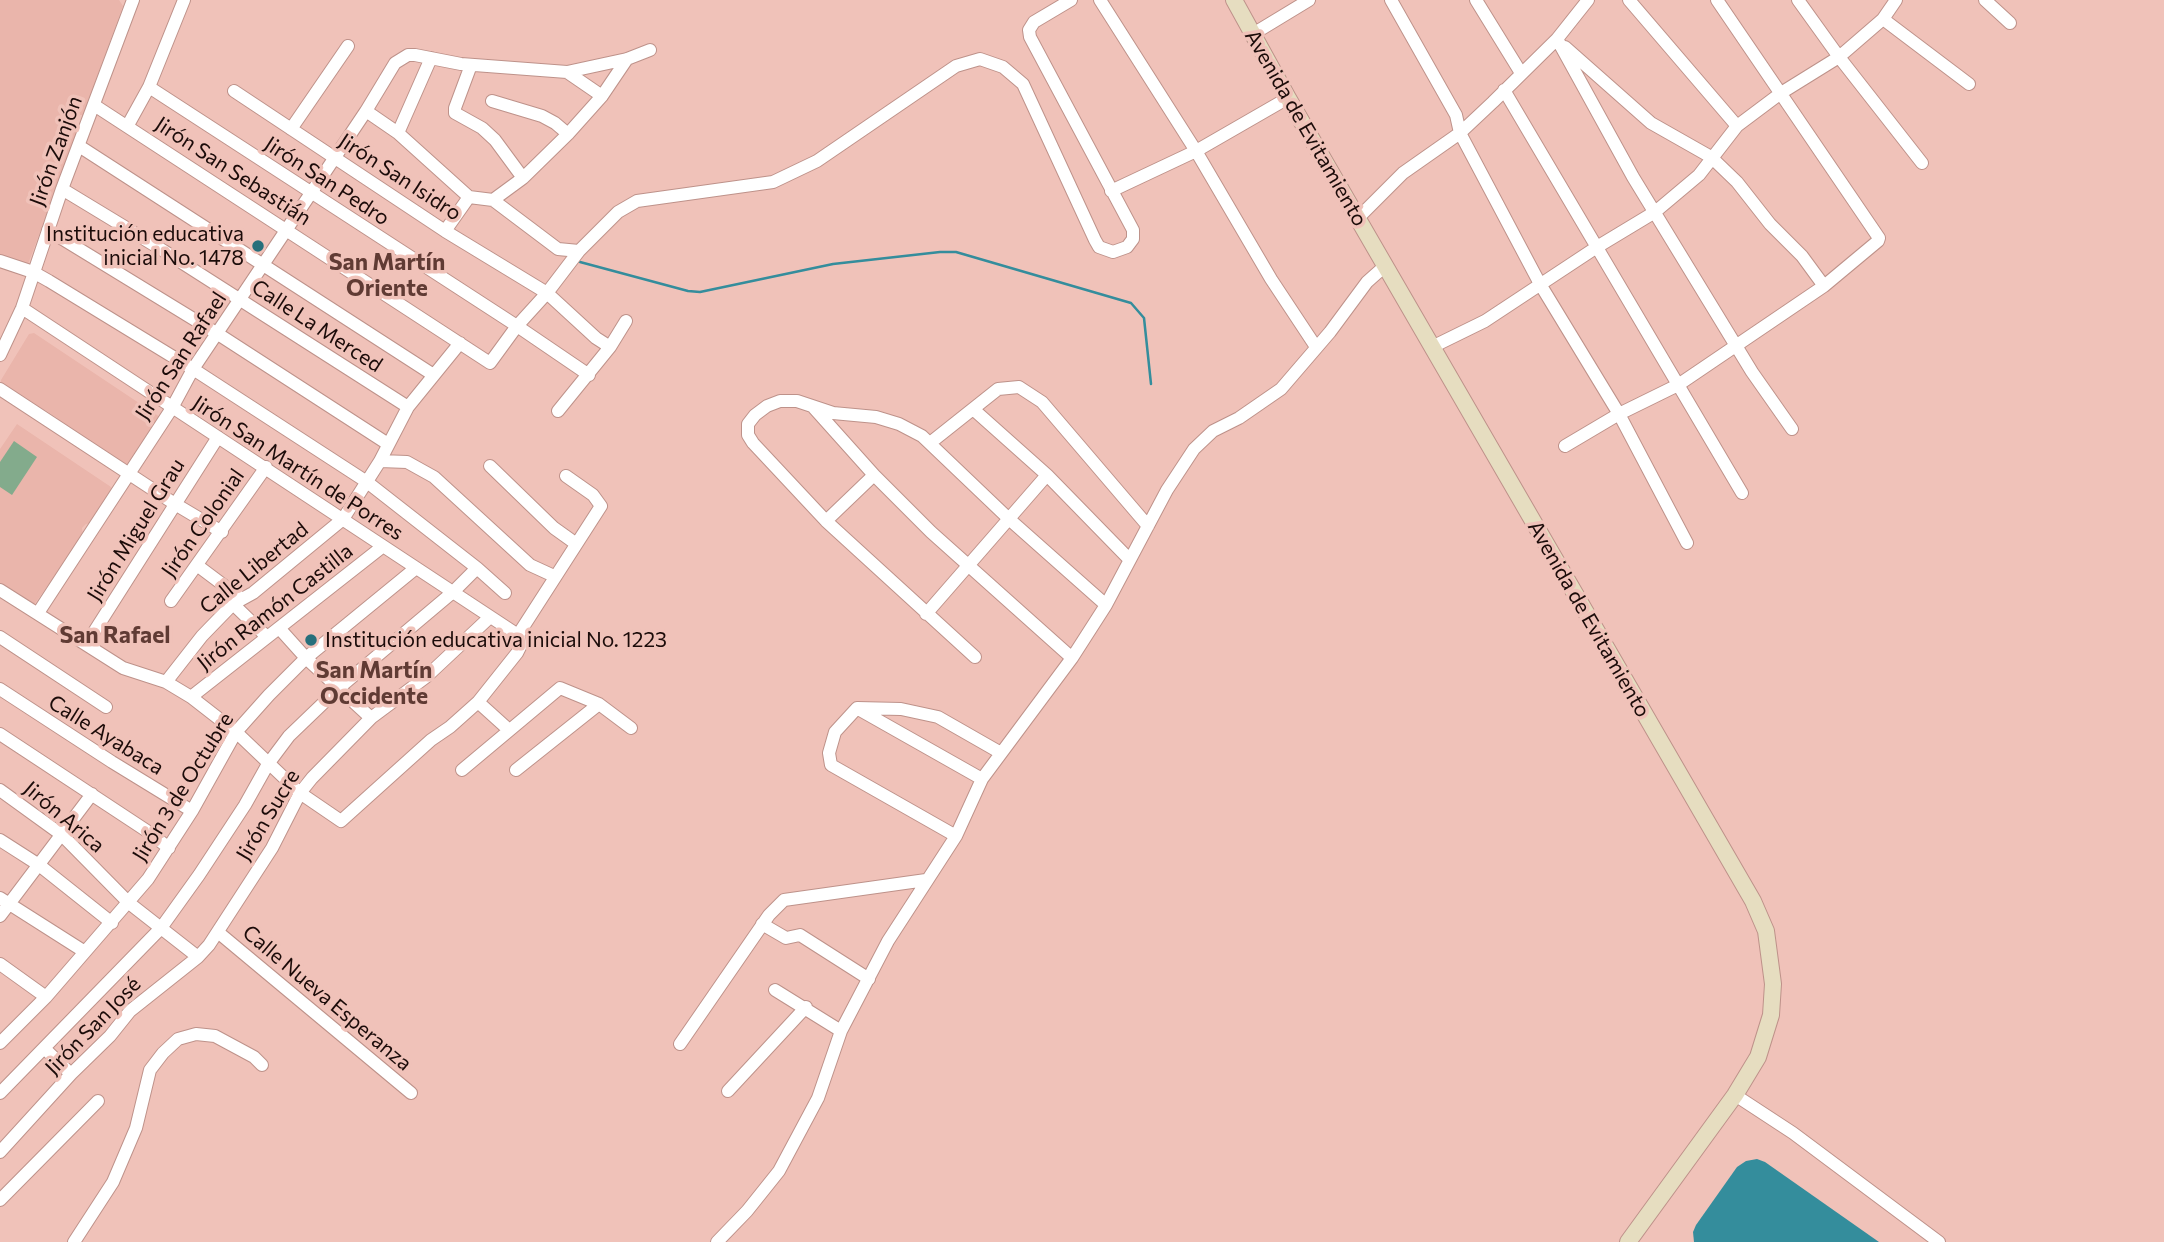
<!DOCTYPE html>
<html>
<head>
<meta charset="utf-8">
<style>
	body { margin:0 }
	canvas { display:block; background:#f0c2b9 }
</style>
</head>
<body>
<canvas width="2164" height="1242"></canvas>
<script>
const g = document.querySelector('canvas').getContext('2d');
g.lineJoin = 'round';
function fill(path, color) { g.fillStyle = color; g.fill(path, 'evenodd'); }
const toPath = rows => new Path2D(rows.map(r => 'M' + r).join(''));
function trace(path, color, width, dash) { g.strokeStyle = color; g.lineWidth = width; g.lineCap = dash ? 'butt' : 'round'; g.setLineDash(dash || []); g.stroke(path); }
function write(font, color, halo, rows, align = 'center') {
  g.font = font + ' Commissioner,sans-serif'; g.lineWidth = 7; g.setLineDash([]); g.textBaseline = 'middle'; g.strokeStyle = halo; g.fillStyle = color; for (const [text, x, y, turn = 0] of rows) {
    g.save(); g.translate(x, y); g.rotate((+turn || 0) * Math.PI / 180); g.textAlign = isNaN(turn) ? turn : align; if (halo) g.strokeText(text, 0, 0); g.fillText(text, 0, 0); g.restore();
  }
}
fill(toPath([
	[0,0,119,0,123,6,83,115,80,115,75,120,74,129,77,132,27,267,0,258],
	[34,333,160,417,126,470,58,424,57,418,45,410,41,412,1,385,1,380,29,334],
	[17,424,111,487,112,491,92,523,86,524,82,528,83,536,31,609,0,591,0,449]
]), '#eab5ab');
fill(toPath([
	[14,441,37,457,12,495,0,487,0,462]
]), '#83ab8c');
fill(toPath([
	[1757,1159,1765,1162,1879,1242,1694,1242,1693,1232,1696,1225,1737,1167,1746,1161]
]), '#348d9c');
trace(toPath([
	[580,262,688,291,700,292,833,264,940,252,956,252,1131,303,1144,318,1151,384]
]), '#348d9c', 2.5);
const street = toPath([
	[1100,0,1196,151,1271,279,1316,347],
	[1391,0,1456,115,1460,133,1540,284,1619,414,1687,543],
	[1476,0,1521,73],
	[1629,0,1737,126],
	[1798,0,1839,57,1922,163],
	[1985,0,2010,23],
	[1883,19,1896,0],
	[1253,34,1309,0],
	[1557,39,1633,177,1752,372,1792,429],
	[1565,47,1651,123,1711,157,1737,182,1770,224,1802,256,1824,286],
	[471,65,455,108,455,113,482,128,495,140,523,178],
	[567,72,602,96],
	[149,87,517,326,589,375],
	[1504,90,1742,493],
	[234,91,445,231,547,293,596,338,610,347],
	[492,101,542,116,555,123,568,134],
	[94,105,490,363,517,326,547,293,579,251],
	[366,111,398,133,469,197,493,200,558,249,579,251,618,212,637,201,773,182,817,161,956,66,980,59,1003,67,1023,84,1095,240,1099,247,1113,252,1127,247,1133,239,1133,230,1030,37,1029,30,1034,22,1071,0],
	[128,125,149,87,184,0],
	[291,129,348,46],
	[398,133,431,58],
	[79,146,432,374],
	[62,189,156,246,408,407],
	[1111,191,1196,151,1288,98],
	[493,200,523,178,568,134,602,96,627,59],
	[1358,218,1403,173,1460,133,1493,102,1557,39,1588,0],
	[48,230,218,334,388,444],
	[445,231,469,197],
	[0,261,33,272,49,281,193,369,367,482,477,568,505,593],
	[22,308,518,635],
	[1432,347,1485,321,1597,247,1655,212,1699,175,1737,126,1781,93,1839,57,1883,19,1969,84],
	[0,355,22,308,62,189,133,0],
	[0,389,175,504,222,532],
	[814,408,874,475,931,532,1072,658],
	[973,409,1047,475,1129,559],
	[558,411,610,347,626,321],
	[930,443,998,389,1019,387,1042,402,1148,526],
	[1565,446,1619,414,1678,385,1824,286,1878,241,1879,238,1717,0],
	[380,461,407,462,434,477,530,565,554,576],
	[490,466,554,528,575,543],
	[826,521,874,475],
	[198,566,242,599],
	[0,590,123,668,166,682,191,697,236,732,300,793,341,821,431,740,450,727,478,702,517,653,521,645,518,635],
	[171,601,266,467],
	[233,604,266,636],
	[38,613,172,408,193,369,366,111,395,63,408,55,415,55,461,64,567,72,627,59,650,50],
	[926,614,1047,475],
	[279,628,306,658,371,718],
	[518,635,601,506,593,495,566,476],
	[0,637,106,707],
	[87,643,218,437],
	[975,657,826,521,753,443,748,435,748,424,755,415,767,406,780,401,797,401,833,413,876,417,899,424,922,436,1009,519,1106,605],
	[166,682,202,636,233,604,253,593,343,519,380,461,408,407,460,343],
	[0,689,112,762,192,811],
	[191,697,382,547],
	[478,702,509,730],
	[860,710,982,779],
	[0,734,147,831,169,848],
	[462,770,560,688,599,704,631,728],
	[516,770,599,704],
	[0,790,62,835,129,903,198,957],
	[956,836,831,765,829,753,835,732,857,708,901,709,938,717,1001,753],
	[0,840,39,865,112,923],
	[0,898,85,952],
	[0,916,92,794],
	[762,924,786,938,800,935,869,979],
	[219,933,411,1093],
	[0,964,46,997],
	[775,990,841,1031],
	[0,1043,46,997,148,879,192,811,236,732,269,695,306,658,416,568],
	[680,1044,769,915,784,900,926,880],
	[44,1048,71,1074],
	[728,1091,806,1007],
	[0,1093,161,928,199,875,245,805,268,764,289,736,339,688,453,592,477,568],
	[1735,1095,1793,1133,1939,1242],
	[0,1152,71,1074,110,1036,130,1011,198,957,209,945,272,848,300,793,312,778,371,718,426,677,490,617],
	[0,1200,98,1101],
	[74,1242,113,1182,136,1128,150,1070,163,1053,178,1039,196,1034,215,1036,254,1057,262,1065],
	[717,1242,747,1211,779,1171,818,1098,841,1031,888,941,956,836,982,779,1072,658,1106,605,1167,490,1194,449,1213,431,1239,418,1281,389,1330,332,1367,282,1385,266]
]);
const secondary = toPath([
	[1234,0,1288,98,1753,901,1766,931,1773,984,1771,1015,1758,1057,1735,1095,1628,1242]
]);
trace(street, '#be928a', 14);
trace(secondary, '#be928a', 18);
trace(street, '#fff', 12);
trace(secondary, '#e6ddc0', 16);
for (const [x, y, r, color] of [
	[258,246,7,"#276f7b"],
	[311,640,7,"#276f7b"]
]) { const dot = new Path2D(); dot.arc(x, y, r, 0, 2 * Math.PI); g.fillStyle = color; g.fill(dot); trace(dot, '#f0c2b9', 2.5); }
write('21px', '#1b0b09', '#f0c2b9', [
	["Avenida de Evitamiento",1306,128,60],
	["Jirón Zanjón",56,151,-70],
	["Jirón San Sebastián",233,171,33],
	["Jirón San Isidro",400,177,33],
	["Jirón San Pedro",327,181,33],
	["Calle La Merced",317,326,33],
	["Jirón San Rafael",181,356,-57],
	["Jirón San Martín de Porres",298,468,33],
	["Jirón Colonial",203,523,-55],
	["Jirón Miguel Grau",136,530,-58],
	["Calle Libertad",254,568,-39],
	["Jirón Ramón Castilla",275,607,-38],
	["Avenida de Evitamiento",1589,619,60],
	["Calle Ayabaca",106,735,32],
	["Jirón 3 de Octubre",183,787,-58],
	["Jirón Sucre",268,815,-59],
	["Jirón Arica",64,817,40],
	["Calle Nueva Esperanza",327,998,40],
	["Jirón San José",93,1026,-46]
]);
write('21px', '#1b0b09', '#f0c2b9', [
	["Institución educativa",244,234],
	["inicial No. 1478",244,258],
	["Institución educativa inicial No. 1223",325,640,"left"]
], 'right');
write('bold 23px', '#603b34', '#f0c2b9', [
	["San Martín",387,262],
	["Oriente",387,288],
	["San Rafael",115,635],
	["San Martín",374,670],
	["Occidente",374,696]
]);
</script>
</body>
</html>
